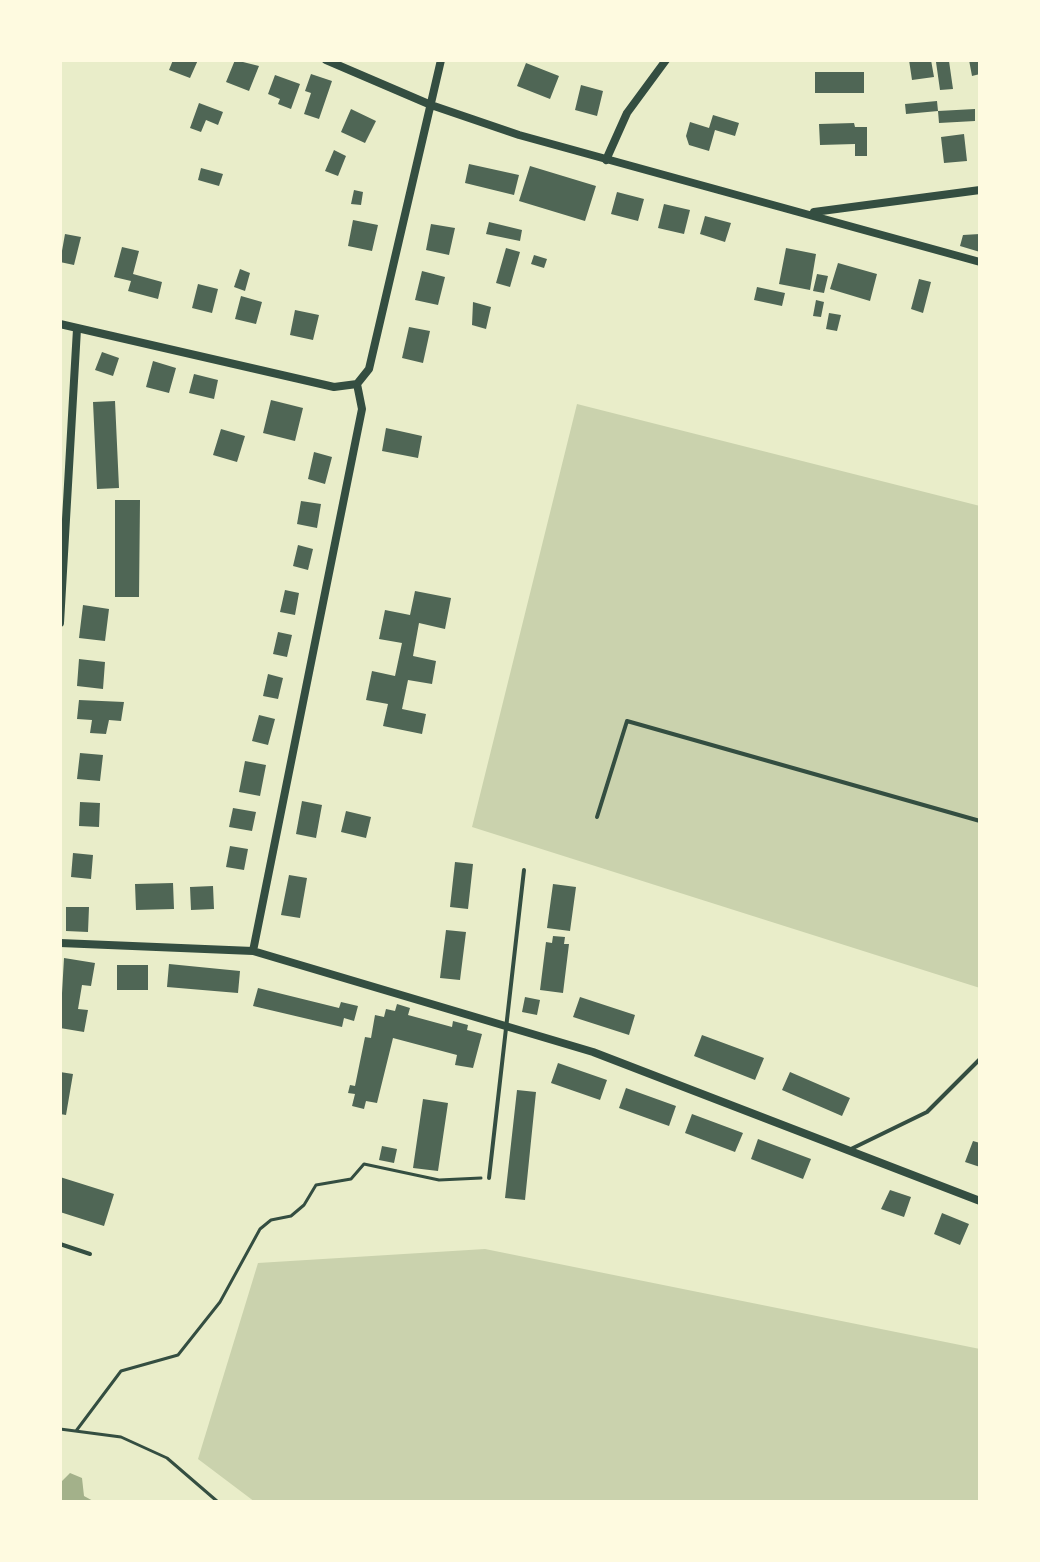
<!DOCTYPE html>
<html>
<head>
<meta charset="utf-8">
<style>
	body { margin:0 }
	#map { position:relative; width:1040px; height:1562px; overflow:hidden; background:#e9edc9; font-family:Mulish,sans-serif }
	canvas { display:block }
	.frame { position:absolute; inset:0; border:62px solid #fefae0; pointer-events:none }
</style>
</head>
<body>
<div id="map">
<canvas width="1040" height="1562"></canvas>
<div class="frame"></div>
</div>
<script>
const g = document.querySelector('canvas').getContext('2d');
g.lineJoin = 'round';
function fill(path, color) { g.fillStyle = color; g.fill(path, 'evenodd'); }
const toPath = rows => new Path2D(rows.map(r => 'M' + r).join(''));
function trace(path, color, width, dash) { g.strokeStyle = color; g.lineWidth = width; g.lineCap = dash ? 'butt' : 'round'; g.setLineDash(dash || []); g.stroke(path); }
fill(toPath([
	[577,404,980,506,980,988,472,827],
	[485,1249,980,1349,980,1502,255,1502,198,1459,258,1263]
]), '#cad2ad');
fill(toPath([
	[70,1473,82,1478,84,1496,95,1502,60,1502,60,1483]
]), '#a3b18a');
fill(toPath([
	[173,60,198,60,190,78,169,70],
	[235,60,259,66,249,91,226,82],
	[909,60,931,60,934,77,912,80],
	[969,60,980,60,980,74,972,76],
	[949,61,953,89,940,90,936,62],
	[526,63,559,76,550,99,517,86],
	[815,72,864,72,864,93,815,93],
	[311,74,332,81,319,119,304,114,311,93,305,91],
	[275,75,300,84,291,109,278,104,280,99,268,94],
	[581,85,603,91,597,116,575,110],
	[937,101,938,111,975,109,975,121,939,123,938,111,906,114,905,104],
	[199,103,223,112,218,125,206,120,201,132,190,128],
	[351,109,376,121,365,143,341,132],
	[713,115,739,123,735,136,715,130,709,151,689,145,686,136,690,122,709,128],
	[854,123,855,127,867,127,867,156,855,156,855,144,820,145,819,124],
	[964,134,967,161,944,163,941,137],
	[334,150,346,156,338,176,325,171],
	[469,164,519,175,514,195,465,183],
	[530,166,596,186,585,221,519,201],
	[201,168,223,174,219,186,198,180],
	[354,190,363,192,361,205,351,204],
	[617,192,644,199,638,221,611,214],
	[664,204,690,210,684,234,658,228],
	[705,216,731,223,725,242,700,234],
	[353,220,378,225,372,251,348,246],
	[489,222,522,230,520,241,486,234],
	[431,224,455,228,449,255,426,250],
	[65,234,81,237,74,265,60,262],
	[980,234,980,252,960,246,963,235],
	[122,247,139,251,133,274,162,282,158,299,128,291,131,281,114,277],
	[506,248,520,252,510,287,496,283],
	[786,248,816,254,810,290,779,284],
	[534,255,547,259,544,268,531,264],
	[838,263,877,274,870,301,830,289],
	[240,269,250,273,245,291,234,287],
	[422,271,445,277,438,305,415,300],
	[817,274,828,276,824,293,813,291],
	[919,279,931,282,923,313,911,309],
	[198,284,218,289,212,313,192,308],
	[757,287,785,293,782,306,754,300],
	[241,296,262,302,256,324,235,319],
	[816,300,824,302,821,317,813,316],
	[473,302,491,307,486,329,472,325],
	[295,310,319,315,313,340,290,335],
	[829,313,841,315,837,331,826,329],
	[409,327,430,331,423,363,402,358],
	[102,352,119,358,113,376,95,370],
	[153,361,176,368,169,393,146,387],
	[194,374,218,380,214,399,189,393],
	[271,400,303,408,295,441,263,433],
	[115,401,119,488,97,489,93,402],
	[386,428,422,436,418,458,382,451],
	[221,429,245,436,237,462,213,455],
	[314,452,332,457,325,484,308,479],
	[115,500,140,500,139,597,115,597],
	[301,501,321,504,317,528,297,524],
	[298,545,313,549,308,570,293,566],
	[285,590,299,593,295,615,280,612],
	[415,591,451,598,445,629,419,623,413,656,436,661,432,684,408,680,402,709,426,714,422,734,383,726,388,704,366,700,372,671,395,676,402,643,379,639,385,610,410,615],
	[83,605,109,609,105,641,79,638],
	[278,632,292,635,287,657,273,654],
	[79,659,105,662,103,689,77,686],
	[268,674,283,678,278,699,263,696],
	[79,700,124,702,121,721,109,720,106,734,90,733,92,720,77,719],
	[259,715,275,719,268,745,252,741],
	[80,753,103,755,100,781,77,779],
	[245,761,266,765,260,796,239,792],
	[302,801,322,805,316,838,296,834],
	[80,802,100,803,99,827,79,826],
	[233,808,256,812,252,831,229,827],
	[346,811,371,817,366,838,341,832],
	[230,846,248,849,244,870,226,867],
	[73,853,93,855,91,879,71,877],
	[455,862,473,864,468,909,450,907],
	[289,875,307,878,300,918,281,915],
	[173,883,174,909,136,910,135,884],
	[553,884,576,887,570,931,547,928],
	[213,886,214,909,191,910,190,887],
	[66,907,89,907,88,932,66,931],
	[446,930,466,932,460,980,440,978],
	[553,936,565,937,564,944,569,944,563,993,540,990,546,942,552,943],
	[64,958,95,963,91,986,82,985,78,1009,88,1010,84,1032,60,1028],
	[169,964,240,971,238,993,167,987],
	[117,965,148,965,148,990,117,990],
	[258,988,339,1008,341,1002,358,1006,354,1021,344,1018,342,1027,253,1006],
	[525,997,540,1000,537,1015,522,1012],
	[580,997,635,1015,629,1035,573,1017],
	[397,1004,410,1008,408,1015,452,1027,453,1021,468,1025,467,1030,482,1034,473,1068,455,1065,457,1055,393,1038,377,1103,366,1101,364,1109,352,1106,355,1094,348,1093,350,1085,355,1086,365,1037,371,1038,375,1015,384,1017,386,1009,395,1011],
	[702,1035,764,1058,755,1080,694,1056],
	[558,1063,607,1080,600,1100,551,1083],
	[60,1072,73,1074,66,1115,60,1114],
	[790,1072,850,1098,842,1116,782,1090],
	[626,1088,676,1106,669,1126,619,1108],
	[517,1090,536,1092,525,1200,505,1198],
	[423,1099,448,1103,438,1171,413,1168],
	[692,1114,743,1133,735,1152,685,1133],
	[758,1139,811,1159,803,1179,751,1159],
	[973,1141,980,1143,980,1167,965,1162],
	[382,1146,397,1149,394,1163,379,1160],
	[60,1177,114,1194,104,1226,60,1212],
	[890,1190,911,1197,904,1217,881,1209],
	[942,1213,969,1224,960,1245,934,1234]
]), '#4f6655');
trace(toPath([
	[60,1429,121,1437,167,1458,218,1502],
	[76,1431,121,1371,178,1355,220,1302,260,1229,271,1220,291,1216,304,1205,316,1185,351,1179,364,1164,439,1180,481,1178]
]), '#344e41', 3);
trace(toPath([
	[597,817,627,721,980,821],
	[851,1149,927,1112,980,1059],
	[489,1178,524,870],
	[60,1244,90,1254]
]), '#344e41', 4);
trace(toPath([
	[326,60,431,105,519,135,980,262],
	[606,160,627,113,666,60],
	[814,212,980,190],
	[60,324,334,387,357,384,369,369,441,60],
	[60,623,77,329],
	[60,943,253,951,593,1052,980,1201],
	[253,951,362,409,357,384]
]), '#344e41', 8);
</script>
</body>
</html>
